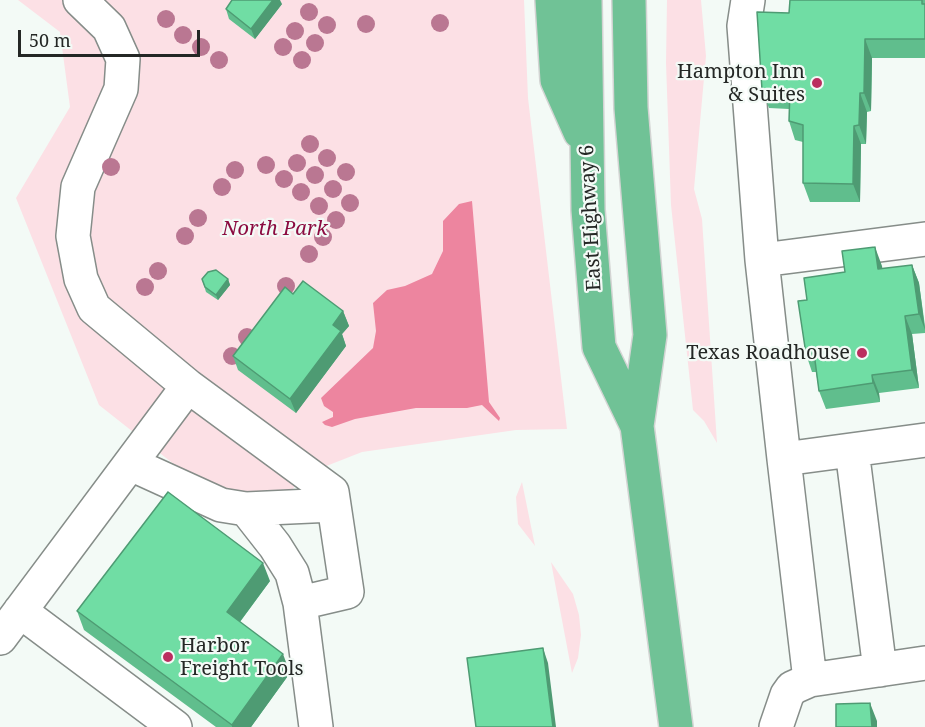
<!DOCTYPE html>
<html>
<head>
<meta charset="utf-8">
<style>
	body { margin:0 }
	#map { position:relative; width:925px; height:727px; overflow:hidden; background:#f3faf6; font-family:"Noto Serif",serif }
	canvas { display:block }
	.scale { position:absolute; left:18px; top:30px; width:182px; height:27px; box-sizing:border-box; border:3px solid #242725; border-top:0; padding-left:8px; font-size:18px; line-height:21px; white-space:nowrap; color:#242725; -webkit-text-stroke:4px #f3faf6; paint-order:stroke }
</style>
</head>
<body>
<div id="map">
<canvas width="925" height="727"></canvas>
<div class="scale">50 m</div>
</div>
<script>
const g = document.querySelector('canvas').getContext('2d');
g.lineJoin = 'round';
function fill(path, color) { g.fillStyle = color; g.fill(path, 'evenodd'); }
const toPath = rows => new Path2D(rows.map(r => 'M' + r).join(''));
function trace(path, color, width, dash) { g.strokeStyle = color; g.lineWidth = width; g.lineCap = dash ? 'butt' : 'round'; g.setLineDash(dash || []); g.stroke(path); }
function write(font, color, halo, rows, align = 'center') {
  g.font = font + ' "Noto Serif",serif'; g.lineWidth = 4.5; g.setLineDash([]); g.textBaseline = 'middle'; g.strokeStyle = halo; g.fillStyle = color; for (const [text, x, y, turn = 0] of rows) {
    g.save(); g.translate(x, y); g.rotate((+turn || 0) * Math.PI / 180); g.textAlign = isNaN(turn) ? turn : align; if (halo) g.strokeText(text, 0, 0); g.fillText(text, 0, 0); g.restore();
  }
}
fill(toPath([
	[18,0,524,0,528,98,567,429,516,430,362,452,306,474,282,501,199,484,99,405,16,198,70,107,60,32],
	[667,0,701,0,706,56,694,189,702,219,717,443,704,421,693,410,671,205,666,63],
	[522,482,535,546,518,524,516,497],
	[551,562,573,594,579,615,581,635,578,658,572,673]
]), '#fce0e5');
fill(toPath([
	[472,201,489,402,500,418,499,421,482,405,467,408,416,408,355,419,332,427,325,425,322,422,333,417,333,412,324,406,321,398,373,348,376,331,373,303,387,290,405,286,432,274,443,251,443,221,459,204]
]), '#ed859f');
const minor = toPath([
	[748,0,744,26,762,260,784,459,925,440],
	[762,260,925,239],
	[188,386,332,492,347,592,300,603],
	[852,450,880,670],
	[784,459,810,680],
	[131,464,221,505,246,509,275,546,292,573,300,603,316,727],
	[246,509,333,505],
	[20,611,175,727],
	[0,638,188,386,94,308,81,279,73,236,78,187,121,89,123,59,109,28,80,0],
	[776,727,787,695,792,688,810,680,925,663]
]);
const highway = toPath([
	[552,0,557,80,580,132],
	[585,0,588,210,599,347,637,426],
	[629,0,631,108,650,335,637,426,676,727]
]);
trace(minor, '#868d89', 36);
trace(highway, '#d3d4d3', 36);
trace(minor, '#fff', 33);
trace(highway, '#70c296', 33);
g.fillStyle = '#ba7792';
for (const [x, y] of [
	[309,12],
	[166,19],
	[440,23],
	[366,24],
	[327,25],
	[295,31],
	[183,35],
	[315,43],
	[201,47],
	[283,47],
	[219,60],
	[302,60],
	[310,144],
	[327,158],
	[297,163],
	[266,165],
	[111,167],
	[235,170],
	[346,172],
	[315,175],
	[284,179],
	[222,187],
	[333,189],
	[301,192],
	[350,203],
	[319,206],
	[198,218],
	[336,220],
	[185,236],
	[323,237],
	[309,254],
	[158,271],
	[286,286],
	[145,287],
	[247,337],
	[232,356]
]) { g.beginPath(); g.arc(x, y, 9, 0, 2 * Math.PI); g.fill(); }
fill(toPath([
	[790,0,925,0,925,58,872,58,871,111,867,112,866,144,861,144,860,202,810,202,803,183,803,142,795,140,789,121,789,109,769,108,762,90,789,13],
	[282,4,255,39,229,19,226,9],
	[912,265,919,283,925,326,925,333,912,334,919,388,879,393,880,402,826,409,819,391,816,372,812,372,806,354,807,300,845,272,882,266,882,269],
	[202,279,228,279,230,285,218,300,206,292],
	[293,294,343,311,349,326,342,334,346,346,296,413,238,370,233,356],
	[270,581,240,622,290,673,251,727,216,727,84,630,77,611]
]), '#60be8d');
fill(toPath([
	[273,0,280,0,282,4,255,39,251,29],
	[865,39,872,58,871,111,864,93],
	[860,93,867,112,866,144,859,125],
	[854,126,861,144,860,202,853,184],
	[875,247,882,266,885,288,878,269],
	[912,265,919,283,925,330,919,314],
	[228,279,230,285,218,300,216,295],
	[343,311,349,326,342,334,346,346,296,413,290,399,333,325],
	[905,316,912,334,919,388,912,370],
	[872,375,879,393,880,402,873,383],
	[263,563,270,581,233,631,227,612],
	[543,648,548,663,556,727,553,727],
	[283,654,290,673,251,727,232,727,232,725],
	[870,703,877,721,877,727,872,727]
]), '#4e9b73');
const building = toPath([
	[232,0,273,0,251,29,226,9,232,0],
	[790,0,922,0,922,4,925,4,925,39,865,39,864,93,860,93,859,125,854,126,853,184,803,183,803,125,789,121,790,90,762,90,757,12,789,13,790,0],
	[875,247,878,269,912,265,919,314,905,316,912,370,872,375,873,383,819,391,814,353,806,354,798,301,807,300,804,278,845,272,842,251,875,247],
	[216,270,228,279,216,295,205,287,202,279,208,272,216,270],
	[303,281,343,311,333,325,341,331,290,399,233,356,285,287,293,294,303,281],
	[168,492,263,563,227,612,283,654,232,725,77,611,168,492],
	[543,648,553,727,476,727,467,658,543,648],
	[870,703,872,727,836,727,836,704,870,703]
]);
fill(building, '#70dda4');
trace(building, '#4e9b73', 1.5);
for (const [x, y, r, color] of [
	[817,83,6,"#bb2e5f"],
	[862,353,6,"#bb2e5f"],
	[168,657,6,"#bb2e5f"]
]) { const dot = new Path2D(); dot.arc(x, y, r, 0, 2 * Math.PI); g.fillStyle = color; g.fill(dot); trace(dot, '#f3faf6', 2); }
write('20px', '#242725', '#f3faf6', [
	["Hampton Inn",805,72],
	["& Suites",805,95],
	["Texas Roadhouse",850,353],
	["Harbor",180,646,"left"],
	["Freight Tools",180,669,"left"]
], 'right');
write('20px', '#242725', '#f3faf6', [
	["East Highway 6",591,218,-93]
]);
write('italic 20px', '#8b0b40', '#f3faf6', [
	["North Park",275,229]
]);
</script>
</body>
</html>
